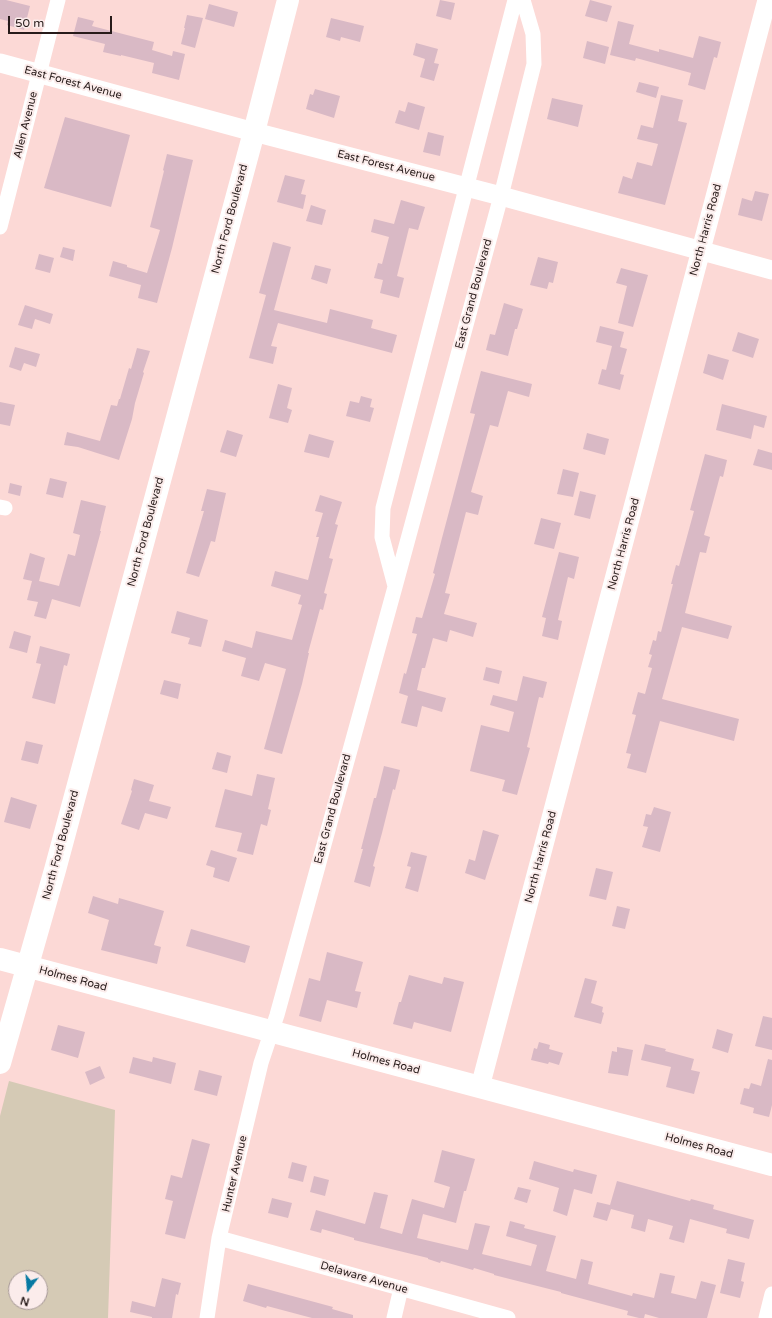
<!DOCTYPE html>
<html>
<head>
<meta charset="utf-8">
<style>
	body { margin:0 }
	#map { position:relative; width:772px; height:1318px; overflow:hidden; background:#fcd9d6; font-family:"Varela Round",sans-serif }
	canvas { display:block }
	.north { position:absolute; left:8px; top:1270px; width:40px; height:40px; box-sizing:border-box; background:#fbeceb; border:1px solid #a69897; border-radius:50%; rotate:196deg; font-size:11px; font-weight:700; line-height:16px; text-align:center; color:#271b1a }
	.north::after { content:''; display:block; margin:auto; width:14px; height:18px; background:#0679a2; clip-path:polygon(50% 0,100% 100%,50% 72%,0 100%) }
	.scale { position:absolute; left:8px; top:16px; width:104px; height:18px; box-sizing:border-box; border:2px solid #271b1a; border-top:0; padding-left:5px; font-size:12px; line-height:14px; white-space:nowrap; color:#271b1a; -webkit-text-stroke:3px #fbeceb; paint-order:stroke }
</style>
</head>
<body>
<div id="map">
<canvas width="772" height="1318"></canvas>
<div class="north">N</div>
<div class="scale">50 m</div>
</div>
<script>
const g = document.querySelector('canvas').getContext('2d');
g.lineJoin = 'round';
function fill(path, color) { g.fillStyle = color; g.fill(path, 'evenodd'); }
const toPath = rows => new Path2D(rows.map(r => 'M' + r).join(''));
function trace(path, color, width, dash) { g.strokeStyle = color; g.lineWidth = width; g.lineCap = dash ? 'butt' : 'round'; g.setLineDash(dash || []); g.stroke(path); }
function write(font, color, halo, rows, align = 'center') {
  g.font = font + ' "Varela Round",sans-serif'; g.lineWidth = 4; g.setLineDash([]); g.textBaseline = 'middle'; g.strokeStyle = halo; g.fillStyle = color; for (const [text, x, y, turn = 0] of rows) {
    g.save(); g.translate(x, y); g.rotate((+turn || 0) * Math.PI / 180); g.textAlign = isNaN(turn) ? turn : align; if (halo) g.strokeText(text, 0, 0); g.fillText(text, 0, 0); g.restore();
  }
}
fill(toPath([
	[9,1081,115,1110,108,1318,0,1318,0,1116],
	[16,1278,40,1278,40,1302,16,1302]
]), '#d5cab5');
fill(toPath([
	[0,0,6,0,30,6,24,30,7,25,8,21,0,19],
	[440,0,455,3,451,20,436,16],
	[590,0,612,6,607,22,585,16],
	[209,4,238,12,234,27,205,19],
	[187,15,203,18,195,48,181,44,185,28,184,28],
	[78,17,94,21,92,26,154,42,152,50,172,56,173,51,185,54,179,80,152,73,154,63,121,55,121,56,103,52,105,44,73,36],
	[331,18,364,26,360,42,341,37,340,41,326,37],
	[618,21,634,25,629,44,659,52,659,49,693,58,699,36,721,42,717,58,714,57,705,90,688,85,691,73,636,58,635,61,610,55],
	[587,41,609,47,605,64,583,58],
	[416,43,438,49,434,63,439,64,434,81,420,77,425,59,413,55],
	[639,82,659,87,656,98,636,92],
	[315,89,340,96,334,118,306,109,310,94,313,95],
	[661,95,683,100,678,121,687,123,665,205,618,193,623,176,632,179,637,162,652,166,658,144,637,139,641,125,653,128],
	[552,98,583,105,578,127,547,119],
	[408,102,425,107,419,130,395,123,399,110,405,112],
	[65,117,130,135,111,207,44,188],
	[428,132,444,136,440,156,423,152],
	[167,154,193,160,172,248,157,303,138,298,141,285,109,276,113,261,127,265,127,267,147,273,160,230,150,227,164,171,163,170],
	[285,175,305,180,301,194,306,195,303,209,277,202],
	[755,191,769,194,762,221,738,215,742,198,752,201],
	[401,200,425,207,418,230,409,228,397,276,404,278,399,298,380,293,383,280,374,278,378,263,382,264,389,237,371,232,374,219,394,224],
	[311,205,326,210,322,225,306,221],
	[273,242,291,247,274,310,327,323,330,309,373,320,371,328,397,335,392,353,278,323,271,346,277,347,273,364,249,358,266,295,259,293],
	[63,247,75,250,73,261,60,257],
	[39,254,54,258,50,273,35,269],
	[538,257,558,262,553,283,549,282,547,289,530,285],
	[315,265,331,269,327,284,311,279],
	[621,268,648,275,633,327,618,323,627,286,616,283],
	[504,303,523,309,517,329,515,329,508,356,486,350,490,334,495,335],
	[25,305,53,314,50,324,35,319,32,329,18,325],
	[600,326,624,332,620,347,627,349,620,374,624,375,620,390,598,384,602,369,606,370,612,346,596,342],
	[738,332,759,339,753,358,732,351],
	[15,347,40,354,36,367,24,363,21,371,9,367],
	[137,348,150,351,143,372,144,373,135,403,132,419,119,460,78,447,64,445,67,432,100,441,111,405,117,406,119,399,120,399,129,368,131,369],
	[708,354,729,360,723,380,703,373],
	[481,371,532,384,529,397,508,391,498,427,490,425,471,492,483,496,478,515,466,512,445,593,450,594,444,614,477,623,473,637,450,630,447,642,433,638,425,668,422,668,417,690,446,698,442,712,422,706,417,727,401,723,408,696,399,693,404,673,406,674,417,634,412,633,416,617,422,618,435,574,433,573,442,538,475,414,470,413],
	[278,384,292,388,287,408,292,410,288,423,269,418],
	[361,396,372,399,370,407,374,408,370,422,346,416,350,401,359,403],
	[0,402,15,405,10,426,0,424],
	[722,404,767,416,764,428,754,425,751,439,716,430],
	[227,430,243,435,236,457,220,452],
	[587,433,609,439,605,455,583,449],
	[309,434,334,441,329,458,304,452],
	[758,449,772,453,772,470,753,465],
	[705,454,727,460,723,477,720,476,704,535,710,537,706,553,700,552,685,613,732,626,728,639,682,627,662,699,739,719,734,741,660,721,646,773,627,768,631,754,626,753,636,715,632,714,638,692,645,694,652,668,648,667,652,655,649,654,653,640,656,641,658,631,661,632,673,584,671,584,676,565,679,566,694,511,690,510],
	[563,469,579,473,573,497,557,494],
	[50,478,67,482,63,498,46,494],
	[10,483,22,486,20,496,8,493],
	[207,489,226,493,215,542,211,541,199,577,186,573,204,511,201,511],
	[580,491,596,495,590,519,574,515],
	[320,495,342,502,335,524,338,525,329,558,333,559,324,593,327,594,323,610,320,609,308,653,309,653,302,684,282,754,264,749,286,669,265,663,259,681,241,676,246,658,222,651,225,640,252,648,256,631,292,640,302,605,298,604,301,595,271,586,275,571,308,580,319,537,316,537,323,513,315,511],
	[81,500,106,506,100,531,101,531,80,607,52,599,46,619,34,616,38,602,27,600,32,581,23,579,30,553,45,558,39,581,59,586,68,554,75,556,80,535,73,533],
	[541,518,561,523,554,549,534,544],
	[559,552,579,557,574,579,568,577,558,620,562,621,558,640,542,636,546,618,542,617],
	[177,611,208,620,201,647,188,644,190,638,171,633],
	[14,631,31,636,27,653,9,648],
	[40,646,70,654,67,666,64,665,55,704,32,698,41,664,36,663],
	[486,667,502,671,499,684,483,680],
	[523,676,547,682,543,698,539,697,527,747,530,748,517,795,502,791,505,780,470,771,481,725,509,732,514,712,490,705,493,695,517,701],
	[164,680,181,684,178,699,160,694],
	[26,741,43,745,38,764,21,760],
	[217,752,231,756,227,773,212,769],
	[384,766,400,770,395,790,393,789,382,833,373,866,375,867,370,887,354,882,363,849,361,849,369,818,374,798,376,798],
	[257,774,275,778,268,809,271,810,267,826,261,824,253,855,237,851,242,833,215,827,225,789,252,796],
	[134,779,154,785,149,801,171,807,167,819,145,813,139,830,121,824,132,791,131,790],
	[11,797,37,805,30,829,4,822],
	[654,807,671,812,660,852,642,847,648,827,643,826,646,814,651,815],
	[483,830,499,835,485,880,465,873,469,859,475,861],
	[211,850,237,858,229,882,213,877,215,868,206,865],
	[411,852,427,856,418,892,405,888,411,867,407,866],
	[596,868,613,872,606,900,589,896],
	[93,896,118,904,119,898,164,911,154,945,161,947,157,964,101,950,109,920,88,913],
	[617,906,630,909,625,929,612,926],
	[191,929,250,946,245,963,186,946],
	[327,952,363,962,355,991,361,992,357,1008,327,1000,321,1022,299,1016,309,978,320,981],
	[409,975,442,984,444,977,464,982,451,1032,414,1022,412,1029,393,1024,399,1002,401,1002],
	[585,978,597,981,591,1003,603,1007,602,1012,604,1013,601,1024,574,1017],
	[763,1016,772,1018,772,1050,755,1046],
	[58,1025,85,1032,78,1058,51,1050],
	[717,1029,733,1034,728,1053,712,1048],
	[539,1042,550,1045,549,1049,563,1053,559,1065,549,1062,548,1064,531,1060,534,1048,537,1049],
	[645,1044,666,1049,665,1051,694,1059,691,1070,700,1072,694,1094,666,1087,671,1067,641,1060],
	[617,1047,633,1050,628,1076,608,1073,612,1051,617,1052],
	[133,1057,152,1062,153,1057,176,1063,171,1084,129,1073],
	[768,1059,772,1060,772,1105,769,1117,753,1113,754,1108,740,1104,744,1088,749,1089,751,1083,761,1086],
	[100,1066,105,1078,90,1085,85,1072],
	[199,1070,222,1076,217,1096,194,1090],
	[192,1139,210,1144,185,1239,165,1234,173,1201,165,1199,171,1175,182,1178],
	[442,1150,475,1159,466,1191,464,1191,456,1223,423,1214,417,1238,468,1250,475,1223,490,1226,482,1254,531,1266,537,1245,506,1236,510,1221,525,1225,524,1228,556,1236,546,1271,576,1279,581,1259,593,1262,588,1284,632,1296,633,1293,654,1298,660,1273,675,1276,671,1293,696,1299,701,1281,716,1285,707,1318,659,1318,645,1314,644,1318,639,1318,627,1315,628,1311,561,1293,561,1292,494,1275,494,1274,474,1268,473,1270,441,1261,440,1263,428,1259,428,1258,354,1240,354,1238,322,1229,321,1233,310,1230,316,1210,365,1224,374,1192,388,1195,380,1228,402,1234,412,1199,444,1208,450,1187,434,1182],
	[534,1161,573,1172,574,1169,597,1175,592,1194,574,1189,567,1216,553,1211,559,1188,529,1179],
	[292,1162,307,1166,303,1182,288,1178],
	[314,1176,329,1180,325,1196,310,1192],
	[617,1181,690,1201,691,1199,714,1205,713,1209,754,1220,749,1239,726,1233,727,1229,690,1219,684,1243,669,1239,673,1226,648,1219,645,1232,631,1228,634,1215,611,1209,607,1221,593,1217,597,1202,610,1205],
	[518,1187,531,1190,527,1203,514,1199],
	[272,1198,292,1203,288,1218,268,1213],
	[728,1259,745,1263,741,1281,744,1282,740,1298,720,1293],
	[162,1278,181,1283,178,1295,176,1294,172,1318,152,1318,152,1317,130,1312,132,1301,155,1307],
	[248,1284,333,1307,332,1309,353,1315,353,1318,312,1318,267,1306,266,1308,243,1301]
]), '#d9b9c5');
trace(toPath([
	[0,227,58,0],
	[0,507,5,508],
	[395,586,382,537,383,508,515,0],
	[219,1238,508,1318],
	[207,1318,219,1238,261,1063,277,1015,395,587,501,196,534,64,533,34,523,0],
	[394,1318,401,1288],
	[766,1318,772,1294]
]), '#fff', 15);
trace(toPath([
	[0,63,254,132,501,196,772,270],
	[480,1087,767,0]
]), '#fff', 19);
trace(toPath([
	[0,959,772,1165],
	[0,1063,55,870,254,132,288,0]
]), '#fff', 22);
write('11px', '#271b1a', '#fbeceb', [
	["East Forest Avenue",73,83,15],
	["Allen Avenue",26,125,-76],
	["East Forest Avenue",386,166,14],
	["North Ford Boulevard",230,219,-75],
	["North Harris Road",706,230,-75],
	["East Grand Boulevard",474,294,-75],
	["North Ford Boulevard",146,532,-75],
	["North Harris Road",624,544,-75],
	["East Grand Boulevard",333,809,-75],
	["North Ford Boulevard",61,845,-75],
	["North Harris Road",541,857,-75],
	["Holmes Road",73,979,15],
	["Holmes Road",386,1062,15],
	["Holmes Road",699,1146,15],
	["Hunter Avenue",235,1174,-77],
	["Delaware Avenue",364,1278,16]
]);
</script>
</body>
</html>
